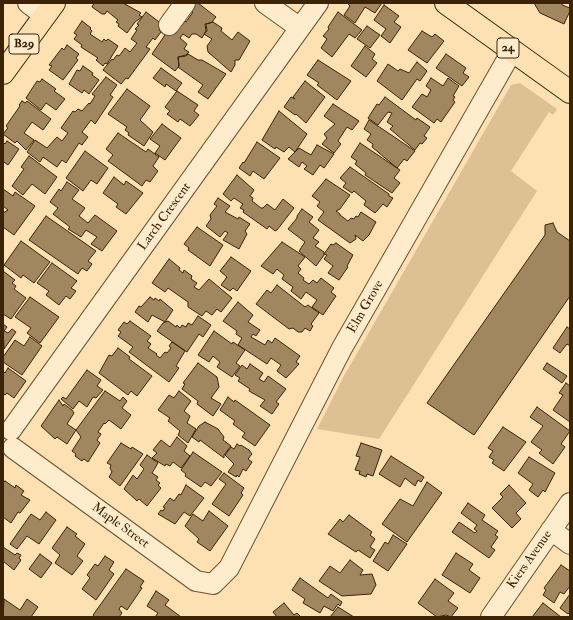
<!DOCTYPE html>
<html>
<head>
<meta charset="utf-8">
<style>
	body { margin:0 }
	#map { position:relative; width:573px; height:620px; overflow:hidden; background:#fee1b2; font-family:"IM FELL Double Pica",serif }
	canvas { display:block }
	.frame { position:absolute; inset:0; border:4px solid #3c2305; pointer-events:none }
</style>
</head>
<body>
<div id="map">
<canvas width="573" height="620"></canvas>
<div class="frame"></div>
</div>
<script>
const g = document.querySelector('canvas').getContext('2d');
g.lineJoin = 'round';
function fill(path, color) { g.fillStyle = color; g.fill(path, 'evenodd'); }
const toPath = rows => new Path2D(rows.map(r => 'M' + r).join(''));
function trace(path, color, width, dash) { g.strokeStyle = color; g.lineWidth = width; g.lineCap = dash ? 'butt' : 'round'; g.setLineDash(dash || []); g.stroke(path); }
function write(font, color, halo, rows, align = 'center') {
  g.font = font + ' "IM FELL Double Pica",serif'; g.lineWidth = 3; g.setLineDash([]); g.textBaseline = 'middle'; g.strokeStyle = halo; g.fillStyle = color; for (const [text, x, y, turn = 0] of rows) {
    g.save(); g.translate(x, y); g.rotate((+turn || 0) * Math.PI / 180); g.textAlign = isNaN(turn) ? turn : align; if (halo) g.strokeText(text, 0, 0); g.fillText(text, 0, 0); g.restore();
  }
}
fill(toPath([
	[520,83,557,109,553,115,549,112,511,171,537,191,379,439,317,429,345,374,511,85]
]), '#ddc195');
const building = toPath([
	[94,3,123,3,141,13,139,15,142,17,135,22,127,33,118,26,119,24,116,22,118,20,107,11,105,14,102,14,92,7,94,3],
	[195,3,198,3,216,17,211,23,205,24,206,31,202,38,196,34,192,34,189,38,183,34,180,38,187,44,184,49,189,52,186,55,178,57,179,66,175,71,152,54,178,16,186,22,193,12,189,10,195,3],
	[347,3,382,3,375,13,365,7,355,23,344,15,350,6,347,3],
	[534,3,562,3,562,5,570,8,570,11,564,24,540,13,534,3],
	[384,5,399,16,394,22,401,27,390,43,381,36,386,29,374,20,384,5],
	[146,12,163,25,159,30,161,32,155,40,153,38,146,47,150,49,128,79,126,78,121,84,103,70,112,59,113,60,117,55,119,56,125,48,130,52,137,43,131,39,137,30,135,29,139,25,137,24,146,12],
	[338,12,362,30,355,38,349,34,332,57,321,48,327,39,323,36,329,29,328,27,338,12],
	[82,21,91,28,90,29,92,31,90,34,102,42,104,39,106,41,108,39,118,46,107,64,105,63,103,66,96,60,98,58,81,47,82,45,74,39,77,35,74,33,82,21],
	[213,22,222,28,221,31,232,40,238,32,250,41,239,60,235,60,235,65,231,72,208,52,207,46,212,39,204,34,207,31,206,24,213,22],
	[367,26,380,35,370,48,357,39,367,26],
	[422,31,432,37,435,34,444,41,427,63,408,50,422,31],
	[67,45,79,54,76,58,78,60,63,80,49,70,52,66,49,65,62,48,64,50,67,45],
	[365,46,375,54,372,59,377,63,366,77,351,66,365,46],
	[188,54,198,60,202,60,226,74,208,99,198,92,203,85,178,67,179,66,178,57,186,56,188,54],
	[446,54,466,68,463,73,469,77,462,86,436,68,446,54],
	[318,60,351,81,337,100,317,85,319,83,307,75,318,60],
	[417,62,427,71,420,81,417,79,402,100,377,81,388,64,398,71,400,69,409,73,417,62],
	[83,66,93,73,92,75,99,80,89,94,84,90,82,93,69,84,77,70,80,71,83,66],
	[161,68,182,83,176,91,166,84,165,87,153,78,161,68],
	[106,77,117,85,110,95,113,97,95,124,91,120,82,132,88,137,82,145,79,143,66,163,62,160,57,167,43,157,40,162,27,152,35,140,47,148,57,137,62,141,68,133,61,128,73,111,75,112,78,109,82,111,89,103,90,104,95,96,92,94,106,77],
	[431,78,443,86,448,78,459,86,453,96,455,97,453,100,455,102,441,122,437,119,434,123,412,107,422,94,427,97,431,90,426,86,431,78],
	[42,79,56,89,54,91,65,99,56,110,46,103,41,110,26,98,37,81,40,82,42,79],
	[305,81,325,97,306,123,296,114,295,115,284,107,291,97,295,99,293,97,305,81],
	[127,89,150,106,140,120,153,132,144,146,128,135,129,133,125,130,127,127,108,114,127,89],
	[177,91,198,105,194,111,199,115,190,126,180,119,178,122,167,114,170,111,165,107,177,91],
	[385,97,416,120,417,118,430,127,424,136,427,138,422,144,420,143,415,150,390,129,393,126,387,122,392,113,388,112,378,125,368,118,377,104,379,105,385,97],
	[22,101,25,103,27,101,51,119,43,130,32,122,24,133,34,140,26,150,17,141,15,143,3,134,8,128,6,126,20,106,19,105,22,101],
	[333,104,359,121,352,130,347,127,338,141,341,144,334,153,322,144,327,138,324,134,335,124,324,116,333,104],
	[279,111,307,134,295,152,289,147,284,152,276,147,275,149,262,140,279,111],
	[369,120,415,151,407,161,404,159,397,168,372,147,373,144,367,140,371,134,364,129,369,120],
	[162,124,181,138,165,160,155,153,160,146,150,139,162,124],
	[118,133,146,152,148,149,159,157,153,166,158,171,150,182,146,180,142,186,108,161,113,155,106,149,118,133],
	[7,141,19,149,8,165,4,162,3,164,3,142,5,144,7,141],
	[257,142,280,158,264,179,253,171,250,176,239,168,243,162,244,163,257,142],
	[360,143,400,170,394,178,400,183,392,193,365,175,366,173,355,164,357,161,351,157,360,143],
	[317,145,334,154,324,168,320,165,313,175,304,169,307,166,302,162,299,167,288,159,299,148,311,155,317,145],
	[85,151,108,168,97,184,91,180,83,191,66,178,85,151],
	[29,156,57,177,45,194,32,184,23,195,12,186,24,169,21,167,29,156],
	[350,167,389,194,389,196,393,198,387,207,383,204,375,213,364,205,366,201,354,191,352,193,343,187,346,183,340,178,350,167],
	[237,175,254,190,250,196,253,198,252,201,261,208,263,208,267,204,275,210,283,199,294,208,277,230,275,231,269,226,267,229,243,212,244,210,240,208,243,204,234,198,231,201,223,194,237,175],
	[114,177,124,185,126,181,143,193,126,214,116,207,118,204,103,193,114,177],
	[326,179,350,195,340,209,336,211,340,214,340,215,348,221,351,218,354,219,356,216,358,217,361,212,376,222,369,235,363,241,355,235,356,239,350,243,318,220,324,212,317,206,320,202,312,196,326,179],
	[67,182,79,190,72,199,85,208,79,216,88,223,95,215,117,231,102,251,91,244,97,237,86,230,81,237,68,229,70,227,53,214,58,208,50,202,59,189,61,191,67,182],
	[3,189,13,196,15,192,35,206,14,235,3,227,3,213,8,210,3,206,3,189],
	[218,198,230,206,225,212,238,219,239,217,250,224,245,231,247,234,239,249,223,240,228,233,225,231,220,237,206,226,211,219,210,215,217,206,214,204,218,198],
	[302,209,313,217,309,222,319,230,313,238,319,242,315,246,324,252,324,255,316,266,299,251,305,242,288,229,297,218,297,216,302,209],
	[46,216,96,251,88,261,92,264,87,271,82,268,78,274,29,240,46,216],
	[553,223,557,232,570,241,570,296,474,435,427,403,545,235,545,225,553,223],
	[197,227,223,245,210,266,188,250,189,248,184,244,197,227],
	[21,241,50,262,34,283,23,275,21,278,4,265,21,241],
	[282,242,305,257,298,266,301,269,298,273,304,278,303,280,309,284,313,280,317,283,321,278,334,288,331,292,336,296,323,315,312,307,317,300,306,292,301,299,291,291,293,287,282,279,284,275,277,269,273,274,261,266,282,242],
	[336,243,353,255,347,266,348,267,339,280,328,273,333,266,324,259,327,255,324,254,331,244,333,245,336,243],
	[231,257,251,271,237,291,233,288,230,291,221,285,227,277,220,271,231,257],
	[169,259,180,268,179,270,183,273,184,270,192,276,191,279,197,283,194,287,199,290,209,279,232,298,221,312,217,309,212,315,206,311,202,316,188,307,188,302,168,288,165,292,152,283,169,259],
	[52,263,77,281,71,288,76,291,70,299,66,296,59,305,46,295,49,291,37,283,52,263],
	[3,271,15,280,12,283,16,286,14,289,26,298,11,319,3,314,3,271],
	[277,285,305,307,308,305,319,313,311,324,313,326,310,331,305,328,302,332,298,332,293,328,289,329,256,304,267,290,271,293,277,285],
	[30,297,59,317,40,343,27,333,31,328,15,317,30,297],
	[150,297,154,300,155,298,159,301,160,299,173,310,165,322,152,315,148,322,135,312,139,306,141,307,150,297],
	[238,302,253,315,248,322,260,330,256,336,253,334,251,337,265,345,268,340,272,343,275,338,300,356,296,362,299,364,286,378,277,371,281,365,271,358,267,364,238,345,242,338,236,334,237,331,223,321,238,302],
	[198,316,211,325,203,337,199,334,187,352,157,331,163,323,168,321,176,327,177,325,180,328,182,325,186,327,188,323,192,325,198,316],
	[130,321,151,336,147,341,151,344,148,348,157,354,156,355,160,358,165,352,167,353,171,348,169,346,172,342,185,351,176,366,179,368,169,382,129,352,133,347,118,336,121,332,118,330,124,322,127,324,130,321],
	[3,324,7,327,4,331,8,333,12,329,16,332,4,349,3,324],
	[567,327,570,329,570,346,567,344,560,353,553,348,567,327],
	[214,331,232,344,233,342,245,350,236,363,240,366,232,377,217,367,220,362,213,356,209,362,198,355,214,331],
	[30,337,42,346,22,375,3,362,3,357,15,340,24,346,30,337],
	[118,348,130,357,129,359,152,376,137,396,131,391,128,395,99,373,109,355,112,356,118,348],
	[198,363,217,377,219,387,211,398,221,404,213,416,197,404,198,401,182,389,185,384,183,383,198,363],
	[547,363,567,376,562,383,543,369,547,363],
	[250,364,263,373,259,379,264,382,268,376,286,389,276,402,279,404,272,414,260,406,265,400,249,391,250,389,238,381,240,378,235,375,242,365,247,369,250,364],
	[8,368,26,381,14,398,7,393,5,395,3,393,3,371,5,373,8,368],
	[87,370,101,380,97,386,103,390,96,398,93,397,87,407,79,401,73,409,61,399,63,397,66,399,87,370],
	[566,383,570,386,570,422,553,410,563,395,559,393,566,383],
	[105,391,120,401,123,397,127,401,122,408,131,415,121,429,109,420,105,424,104,423,98,432,101,434,97,440,100,443,88,462,84,459,82,461,75,456,76,454,72,451,81,437,76,430,105,391],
	[179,391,191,401,184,411,190,416,187,423,196,429,188,443,178,435,180,431,168,421,170,418,158,410,169,395,174,398,179,391],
	[228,397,234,402,235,400,270,425,255,446,242,437,245,433,233,424,235,421,220,410,228,397],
	[59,400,63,406,64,404,72,410,74,413,67,424,76,430,67,444,57,437,55,439,41,426,59,400],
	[537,407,570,431,561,444,565,447,553,464,539,453,542,450,531,442,543,426,530,417,537,407],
	[205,422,218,429,224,437,223,440,231,446,224,455,224,458,200,440,199,442,192,437,199,426,205,422],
	[503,427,526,442,504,471,492,463,494,460,489,457,493,451,488,448,503,427],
	[177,437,187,446,184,451,190,456,181,468,173,462,170,466,166,464,165,466,152,458,157,453,153,450,161,440,170,447,177,437],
	[121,443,131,449,132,447,143,454,120,486,109,477,112,472,110,468,111,465,107,463,121,443],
	[361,443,382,450,373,476,367,474,366,477,359,474,360,471,355,470,360,457,356,456,361,443],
	[237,444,240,446,241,445,249,450,252,454,248,459,252,462,246,471,243,469,239,477,237,475,236,477,228,472,234,464,225,455,231,447,234,449,237,444],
	[193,452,222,472,211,486,205,482,201,487,185,476,186,474,181,470,193,452],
	[147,455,158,463,152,473,158,477,156,480,160,483,158,485,161,488,147,506,139,499,137,501,124,489,133,475,137,479,144,469,140,465,147,455],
	[391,456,424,477,421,482,418,480,415,486,405,478,400,487,379,474,391,456],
	[529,457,555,473,545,492,543,490,538,497,529,490,533,484,518,473,529,457],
	[224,473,244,488,241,493,243,495,229,516,212,504,226,484,219,479,224,473],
	[5,481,15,488,16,485,24,491,21,495,30,500,20,513,18,512,11,523,3,517,3,483,5,481],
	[427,482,442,493,407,542,382,524,400,499,413,506,427,482],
	[186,485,204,498,190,516,184,512,175,524,158,514,161,510,163,511,165,508,163,507,170,498,174,501,179,494,181,495,186,485],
	[509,485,526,503,516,513,521,519,512,528,492,508,503,497,500,494,509,485],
	[468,503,485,515,482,520,498,531,495,535,498,537,491,547,495,550,489,558,452,532,459,522,475,533,477,531,474,529,477,525,461,513,468,503],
	[209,511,228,526,210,551,197,542,199,539,185,526,193,514,203,521,209,511],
	[46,512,56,520,39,544,27,536,17,549,10,544,31,514,40,520,46,512],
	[349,515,372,532,370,535,375,539,370,547,375,550,370,558,358,550,356,552,328,534,340,519,343,522,349,515],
	[67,527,77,534,75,536,85,544,77,556,83,561,72,575,55,563,60,555,52,548,67,527],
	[393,535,407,544,388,571,373,561,385,542,388,544,393,535],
	[3,547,15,555,17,553,21,555,19,558,21,560,14,570,3,561,3,547],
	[456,553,473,564,469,570,480,578,470,593,442,575,456,553],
	[40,554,52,563,41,578,29,569,40,554],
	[105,556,114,562,109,570,114,574,96,600,82,589,90,578,87,575,95,564,98,566,105,556],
	[350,560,363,570,360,575,372,574,376,585,371,594,342,596,319,581,330,566,340,573,350,560],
	[561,565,570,571,570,586,564,594,560,592,554,603,543,595,546,590,544,588,561,565],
	[126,569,144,581,140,587,142,588,127,610,121,606,119,609,122,613,119,617,95,617,93,615,126,569],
	[300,578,328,598,331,594,342,602,340,606,338,604,333,611,324,606,320,613,303,603,305,599,292,590,300,578],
	[435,579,454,593,448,601,458,608,451,617,446,615,437,617,418,603,435,579],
	[156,591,169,600,165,605,181,617,155,617,158,613,147,606,156,591],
	[570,594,570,612,568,614,560,608,570,594],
	[4,599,20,610,27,599,38,607,31,617,3,617,4,599],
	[284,603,294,615,297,613,301,617,277,617,273,612,284,603],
	[543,603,561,617,532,617,543,603],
	[338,607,354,617,330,617,338,607]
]);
fill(building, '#a1865f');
trace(building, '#3c2305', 1);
const minor = toPath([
	[28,3,45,16],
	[265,3,300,28],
	[169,25,185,3],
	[11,430,318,3],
	[13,448,196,581,213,584,229,568,342,348,512,51],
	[551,530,570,544],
	[491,617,570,503]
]);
const major = toPath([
	[446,3,570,92],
	[3,73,54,3]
]);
trace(minor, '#6c5230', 22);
trace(major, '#3c2305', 24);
trace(minor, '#feeccd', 20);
trace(major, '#fee1b2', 22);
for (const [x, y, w] of [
	[24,44,30],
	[508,48,22]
]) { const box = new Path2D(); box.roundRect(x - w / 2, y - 10, w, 20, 3); g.fillStyle = '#feeccd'; g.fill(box); trace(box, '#3c2305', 1); }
write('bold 12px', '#3c2305', null, [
	["B29",24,44],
	["24",508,48]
]);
write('13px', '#3c2305', '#feeccd', [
	["Larch Crescent",165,217,-54],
	["Elm Grove",366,307,-60],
	["Maple Street",120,526,36],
	["Kiers Avenue",530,560,-55]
]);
</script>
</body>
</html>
